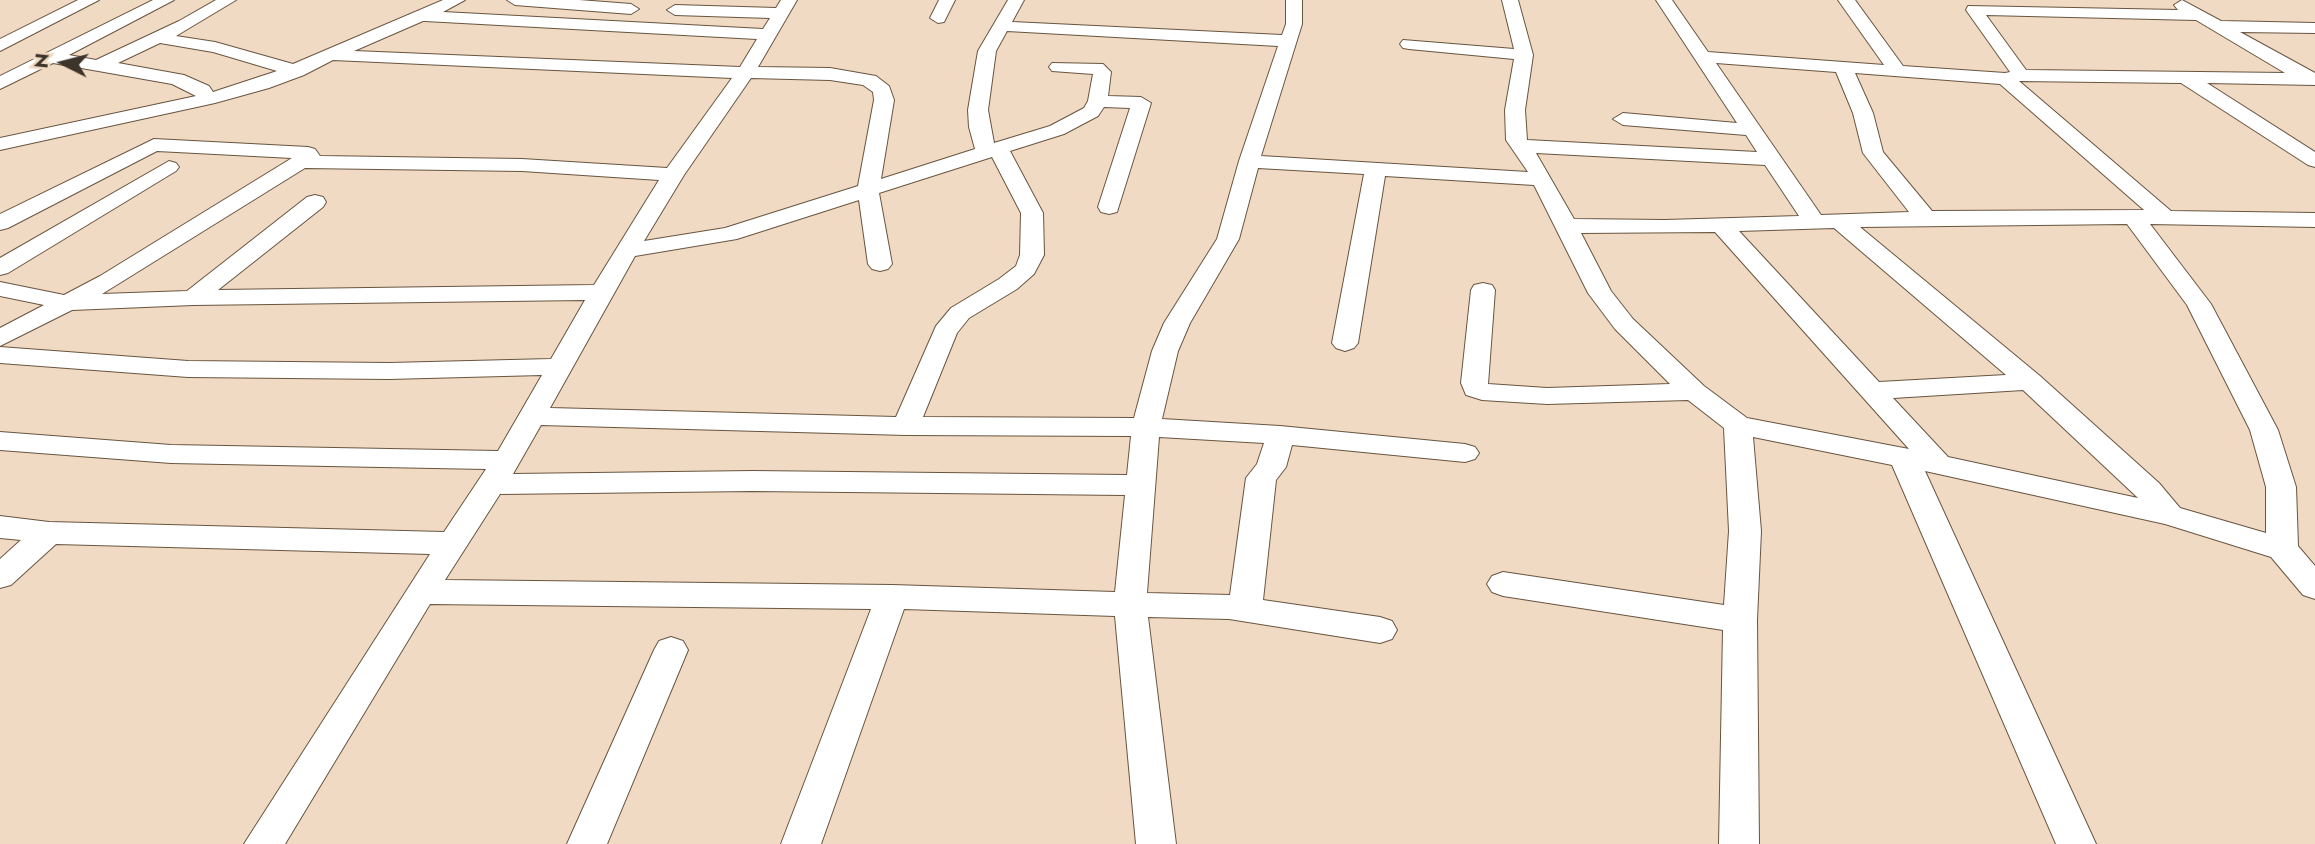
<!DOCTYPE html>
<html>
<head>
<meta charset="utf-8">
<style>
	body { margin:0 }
	#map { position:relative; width:2315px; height:844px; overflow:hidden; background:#f1dac3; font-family:Jost,sans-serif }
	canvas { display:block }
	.north { position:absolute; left:28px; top:28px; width:70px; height:70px; -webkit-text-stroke:5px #f1dac3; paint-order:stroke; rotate:276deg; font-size:19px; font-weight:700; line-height:28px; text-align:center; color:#3d342b }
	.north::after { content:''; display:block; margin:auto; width:24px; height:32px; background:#3d342b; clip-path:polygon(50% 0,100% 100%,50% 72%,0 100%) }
</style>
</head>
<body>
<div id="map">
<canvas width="2315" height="844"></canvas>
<div class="north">N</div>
</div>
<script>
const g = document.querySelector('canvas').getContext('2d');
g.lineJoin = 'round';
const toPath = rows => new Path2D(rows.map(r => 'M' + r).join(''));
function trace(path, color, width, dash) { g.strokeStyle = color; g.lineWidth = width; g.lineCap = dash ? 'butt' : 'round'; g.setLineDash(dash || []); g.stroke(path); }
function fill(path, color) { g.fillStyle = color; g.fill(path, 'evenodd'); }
const minor = toPath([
	[78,0,99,0,0,51,0,39,78,0],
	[153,0,174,0,69,55,96,60,179,21,216,0,236,0,176,36,215,42,293,64,443,0,465,0,443,12,763,29,770,18,675,15,667,10,675,5,776,8,781,0,797,0,758,67,830,68,876,76,889,86,894,100,881,179,975,149,969,127,968,110,978,51,1008,0,1024,0,1012,22,1282,35,1286,24,1286,0,1302,0,1302,24,1261,156,1528,172,1506,140,1505,110,1514,59,1409,49,1403,48,1400,44,1403,40,1514,49,1502,0,1518,0,1533,55,1525,110,1527,140,1757,152,1746,135,1623,125,1613,119,1623,113,1737,123,1656,0,1672,0,1708,52,1884,65,1838,0,1855,0,1903,66,2005,73,2010,72,1966,10,1968,6,2178,10,2174,5,2182,0,2221,21,2315,23,2315,33,2240,32,2315,73,2315,85,2207,83,2315,152,2315,167,2308,165,2181,83,2019,81,2171,211,2315,213,2315,227,2150,224,2211,304,2278,430,2296,487,2298,546,2315,566,2315,599,2303,595,2271,557,2165,524,1925,471,2096,844,2056,844,1892,465,1753,437,1761,531,1757,620,1759,844,1719,844,1723,630,1503,596,1492,592,1487,584,1492,576,1503,572,1724,605,1729,531,1724,428,1688,400,1547,404,1482,400,1466,395,1461,383,1471,290,1474,285,1483,283,1492,285,1495,290,1488,384,1547,388,1670,384,1615,329,1588,293,1534,185,1385,176,1358,343,1354,348,1345,351,1336,348,1332,343,1364,174,1258,168,1239,239,1190,323,1178,351,1162,419,1280,426,1465,444,1475,447,1479,453,1475,459,1465,462,1292,445,1286,467,1276,480,1263,600,1380,617,1392,621,1397,630,1392,639,1380,643,1229,619,1148,617,1176,844,1136,844,1115,616,904,609,821,844,781,844,871,609,430,604,285,844,244,844,430,554,56,544,11,585,0,588,0,559,21,540,0,538,0,516,49,522,444,532,486,469,171,463,0,450,0,432,171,445,498,451,542,375,389,379,188,377,0,363,0,347,188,361,389,363,551,359,585,300,193,305,72,310,0,346,0,328,44,305,0,296,0,282,64,295,100,276,292,158,157,151,8,228,0,230,0,214,154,139,308,147,315,149,320,156,522,159,667,168,732,78,333,60,304,75,269,88,215,103,0,150,0,138,196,96,172,84,53,63,0,89,0,76,153,0],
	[1986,15,2196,20,2285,73,2026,70,1986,15],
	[423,21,425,21,757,39,740,67,354,51,423,21],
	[1007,31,1278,46,1239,161,1217,239,1164,323,1152,351,1134,418,923,417,957,333,969,318,1017,289,1034,274,1044,255,1043,213,1010,151,1064,134,1098,116,1104,107,1130,108,1098,207,1101,212,1109,214,1117,212,1151,103,1141,97,1108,96,1111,72,1103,64,1052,63,1049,67,1052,71,1093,74,1088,101,1084,108,1050,126,994,143,988,110,996,51,1007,31],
	[160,43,213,52,277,71,213,92,209,86,184,75,118,63,160,43],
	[1716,63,1836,72,1853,113,1863,153,1909,212,1821,215,1716,63],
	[1855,73,2000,84,2144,210,1932,211,1883,152,1873,113,1855,73],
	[751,78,830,80,863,85,873,92,874,100,858,186,725,228,644,241,684,175,751,78],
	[1536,153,1765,165,1799,216,1665,220,1574,219,1536,153],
	[992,157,1021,213,1020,255,1016,266,999,279,951,308,936,326,896,417,550,408,635,256,737,239,859,200,868,264,872,269,880,271,888,269,892,264,879,193,992,157],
	[305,168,522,171,659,180,594,285,218,290,323,207,326,202,323,197,315,195,307,197,187,291,102,294,305,168],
	[2127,224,2187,305,2250,430,2266,487,2266,533,2180,508,2159,483,2040,376,1860,227,2127,224],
	[1834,228,2006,375,1879,382,1739,231,1834,228],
	[1715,232,1909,449,1747,418,1704,386,1633,319,1611,291,1581,233,1715,232],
	[2023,390,2137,497,2138,498,1948,457,1893,398,2023,390],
	[541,425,906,435,1131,436,1127,475,753,471,513,474,541,425],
	[1159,437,1264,443,1257,464,1246,478,1230,595,1147,593,1159,437],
	[753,491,1125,495,1115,592,892,585,445,580,500,494,753,491],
	[507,0,579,0,631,4,639,9,631,14,515,5,507,0],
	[939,0,955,0,944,22,938,23,930,18,939,0],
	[169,161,176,163,179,167,176,171,8,273,0,275,0,258,169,161],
	[671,637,683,641,688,650,607,844,567,844,654,650,659,641,671,637]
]);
trace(minor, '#685540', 2);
fill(minor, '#fff');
</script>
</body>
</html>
